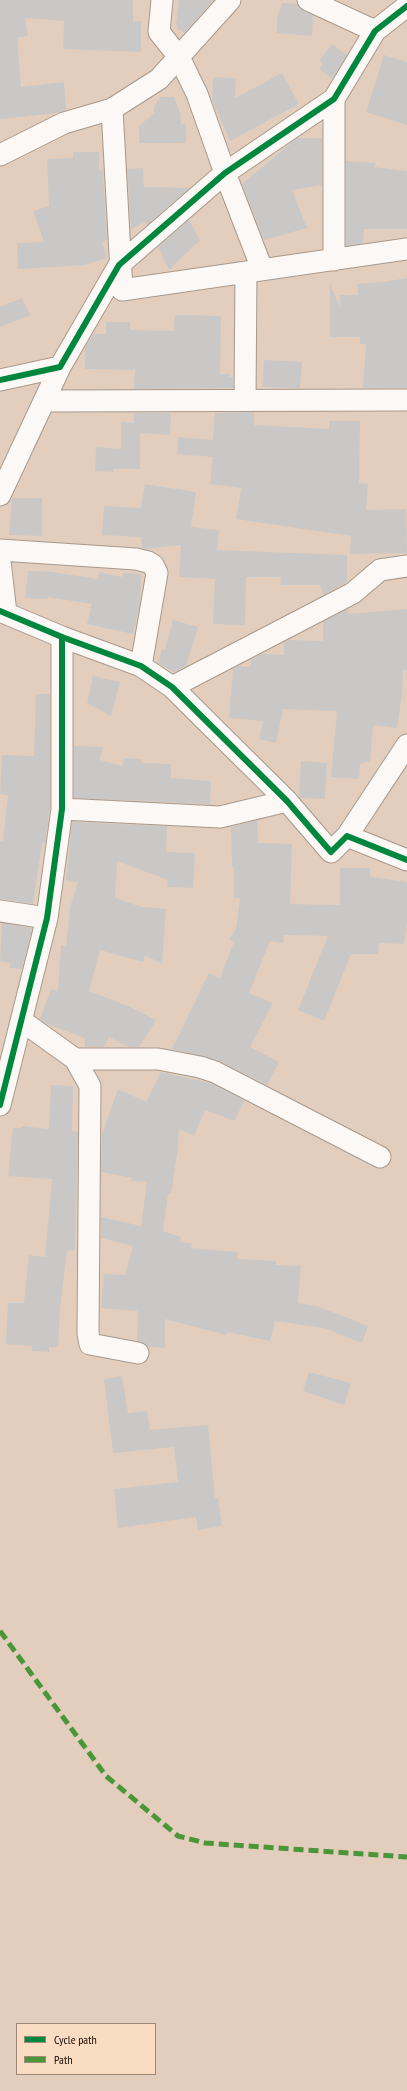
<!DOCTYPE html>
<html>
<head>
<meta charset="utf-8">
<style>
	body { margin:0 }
	#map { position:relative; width:407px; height:2091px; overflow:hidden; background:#e3cebd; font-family:"PT Sans Narrow",sans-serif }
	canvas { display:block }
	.legend { position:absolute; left:16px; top:2023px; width:140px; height:52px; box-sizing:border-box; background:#fadcc3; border:1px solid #9f8876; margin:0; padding:5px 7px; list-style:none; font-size:12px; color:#160a02 }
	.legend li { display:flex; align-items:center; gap:8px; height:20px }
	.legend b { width:20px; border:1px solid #9f8876 }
</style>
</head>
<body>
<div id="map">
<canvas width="407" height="2091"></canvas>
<ul class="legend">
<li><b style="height:5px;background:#00873e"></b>Cycle path</li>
<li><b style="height:5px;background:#4b9639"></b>Path</li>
</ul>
</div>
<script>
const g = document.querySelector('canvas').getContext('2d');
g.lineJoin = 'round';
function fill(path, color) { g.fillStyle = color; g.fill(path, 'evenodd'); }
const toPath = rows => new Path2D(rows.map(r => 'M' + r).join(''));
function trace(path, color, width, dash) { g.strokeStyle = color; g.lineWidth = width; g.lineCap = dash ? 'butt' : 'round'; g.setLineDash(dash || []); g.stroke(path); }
fill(toPath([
	[0,0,133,0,133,21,141,21,141,52,63,49,64,21,25,18,28,36,17,38,21,87,64,82,66,110,56,113,0,119],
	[179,0,214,0,184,33,178,29,176,24],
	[282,3,297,4,303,11,313,15,312,36,277,33,277,18],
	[332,44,347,55,332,79,319,69,323,64,319,61],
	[384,55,407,62,407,125,366,112],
	[282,73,299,104,230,141,212,100,213,77,236,78,235,98],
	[160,97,174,97,180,113,181,125,186,123,186,143,139,143,139,126,154,113,154,107],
	[297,138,322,138,322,185,292,190,307,228,264,240,242,184],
	[73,152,99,152,99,171,103,170,107,240,102,242,107,258,85,265,18,269,17,243,44,242,33,211,49,206,47,159,73,158],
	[346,161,376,163,374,167,407,171,407,229,364,229,363,243,346,246],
	[143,168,144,187,190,188,147,225,145,222,131,229,127,169],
	[189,220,200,240,169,270,158,247],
	[407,278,407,388,363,388,366,344,360,344,360,337,330,337,330,284,340,307,340,295,358,295,357,284,383,282],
	[22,298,30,315,0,327,0,307],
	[175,315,221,316,220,374,230,374,229,377,233,377,233,388,134,389,135,370,85,369,85,348,93,334,106,334,106,322,130,322,130,330,174,331],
	[264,360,302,362,300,388,262,387],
	[254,412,254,425,329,429,329,421,360,421,359,483,368,484,366,510,406,509,407,553,350,554,351,536,236,519,241,488,210,484,213,457,177,454,178,437,213,440,215,413],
	[134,413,171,413,170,435,140,433,140,469,113,469,113,472,95,471,96,447,121,449,121,422,134,423],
	[145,484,196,492,191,527,219,530,217,550,347,555,347,582,323,595,320,585,280,585,281,577,246,577,245,625,213,624,215,579,179,577,181,545,144,549,142,548,141,537,102,535,104,506,141,508],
	[12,498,42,498,42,536,9,535],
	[28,571,52,572,97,579,99,572,123,577,123,573,141,574,140,604,133,634,87,624,92,604,48,597,48,599,25,598],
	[348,609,348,614,407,609,407,670,403,670,402,695,397,728,373,725,370,761,360,764,359,779,331,777,337,711,283,709,276,743,259,739,263,721,229,718,233,669,238,666,251,667,251,660,261,654,284,655,284,642,289,640,323,641,323,622],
	[173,620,198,627,186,666,174,672,158,663,162,649,165,650],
	[93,676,120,682,111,716,87,703],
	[36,694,50,694,50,808,45,843,42,843,33,904,0,899,0,841,3,841,8,795,0,794,2,755,34,756],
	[74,746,103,747,100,760,122,766,124,758,142,759,141,763,171,764,171,778,211,781,210,804,74,798],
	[301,761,327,763,325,799,300,798,299,796],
	[257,820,258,843,292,844,290,904,340,905,340,868,370,868,370,877,407,882,407,923,404,944,379,943,378,954,351,954,324,1021,298,1010,328,936,284,935,283,943,270,941,249,993,273,1003,250,1047,279,1062,267,1085,219,1061,172,1049,209,973,220,978,234,942,229,939,236,929,240,898,234,898,234,867,232,867,231,827],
	[72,822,167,826,166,852,195,853,193,888,167,887,168,880,117,861,115,898,142,907,166,909,162,964,145,955,143,962,100,950,89,991,128,1006,156,1020,139,1047,129,1047,109,1037,104,1047,85,1047,85,1038,47,1024,40,1019,51,989,58,992,61,945,66,946,70,911,69,910,78,882,66,880],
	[2,923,32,928,22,969,10,968,10,963,0,961],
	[161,1072,210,1083,244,1100,235,1121,205,1110,194,1136,179,1129,177,1154,171,1194,168,1194,163,1231,181,1237,180,1242,192,1243,191,1248,238,1252,237,1259,276,1261,276,1265,301,1266,298,1303,322,1307,322,1308,368,1326,362,1343,324,1328,275,1321,270,1341,227,1332,226,1335,165,1319,165,1348,148,1347,145,1344,137,1341,138,1311,101,1308,104,1274,125,1275,133,1246,101,1238,101,1217,141,1226,147,1182,131,1181,132,1178,101,1172,102,1134,118,1089,146,1102],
	[51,1085,73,1086,72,1131,78,1132,75,1251,67,1250,60,1309,58,1347,49,1347,49,1352,32,1351,32,1346,6,1344,8,1303,24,1303,29,1255,45,1257,52,1179,8,1176,13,1128,21,1128,21,1126,49,1129],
	[309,1372,351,1383,344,1405,303,1391],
	[122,1376,128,1413,147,1411,150,1430,208,1425,215,1498,218,1498,222,1526,198,1530,196,1517,118,1528,114,1489,178,1482,174,1447,113,1453,104,1379]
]), '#cac8c6');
const minor = toPath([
	[162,0,159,32,179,57,197,94,225,173,262,269],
	[308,0,375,31],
	[334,99,334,260],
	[112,109,122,290,407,249],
	[0,155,64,123,112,109,159,79,230,0],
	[0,380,60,367,119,265,225,173,334,99,375,31,407,6],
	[245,400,246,272],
	[44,401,407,400],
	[0,495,60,367],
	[0,550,136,559,148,562,153,565,157,573,141,666],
	[0,561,6,613],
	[0,611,62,637,141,666,172,687,287,801,331,852,347,836,407,860],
	[172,687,353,593,380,570,407,566],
	[62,809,220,817,287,801],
	[347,836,407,745],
	[0,911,47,918],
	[22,1021,75,1059,90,1086,88,1333,90,1344,138,1353],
	[75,1059,158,1059,200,1067,215,1072,380,1157],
	[0,1105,47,918,62,809,62,637]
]);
trace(minor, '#a8998c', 23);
trace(minor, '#fbf8f5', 21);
trace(toPath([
	[0,1631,106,1776,178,1836,205,1843,407,1857]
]), '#4b9639', 5, [10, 5]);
trace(toPath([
	[0,380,60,367,119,265,225,173,334,99,375,31,407,6],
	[0,611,62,637,141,666,172,687,287,801,331,852,347,836,407,860],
	[0,1105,47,918,62,809,62,637]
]), '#00873e', 6);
</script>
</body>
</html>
